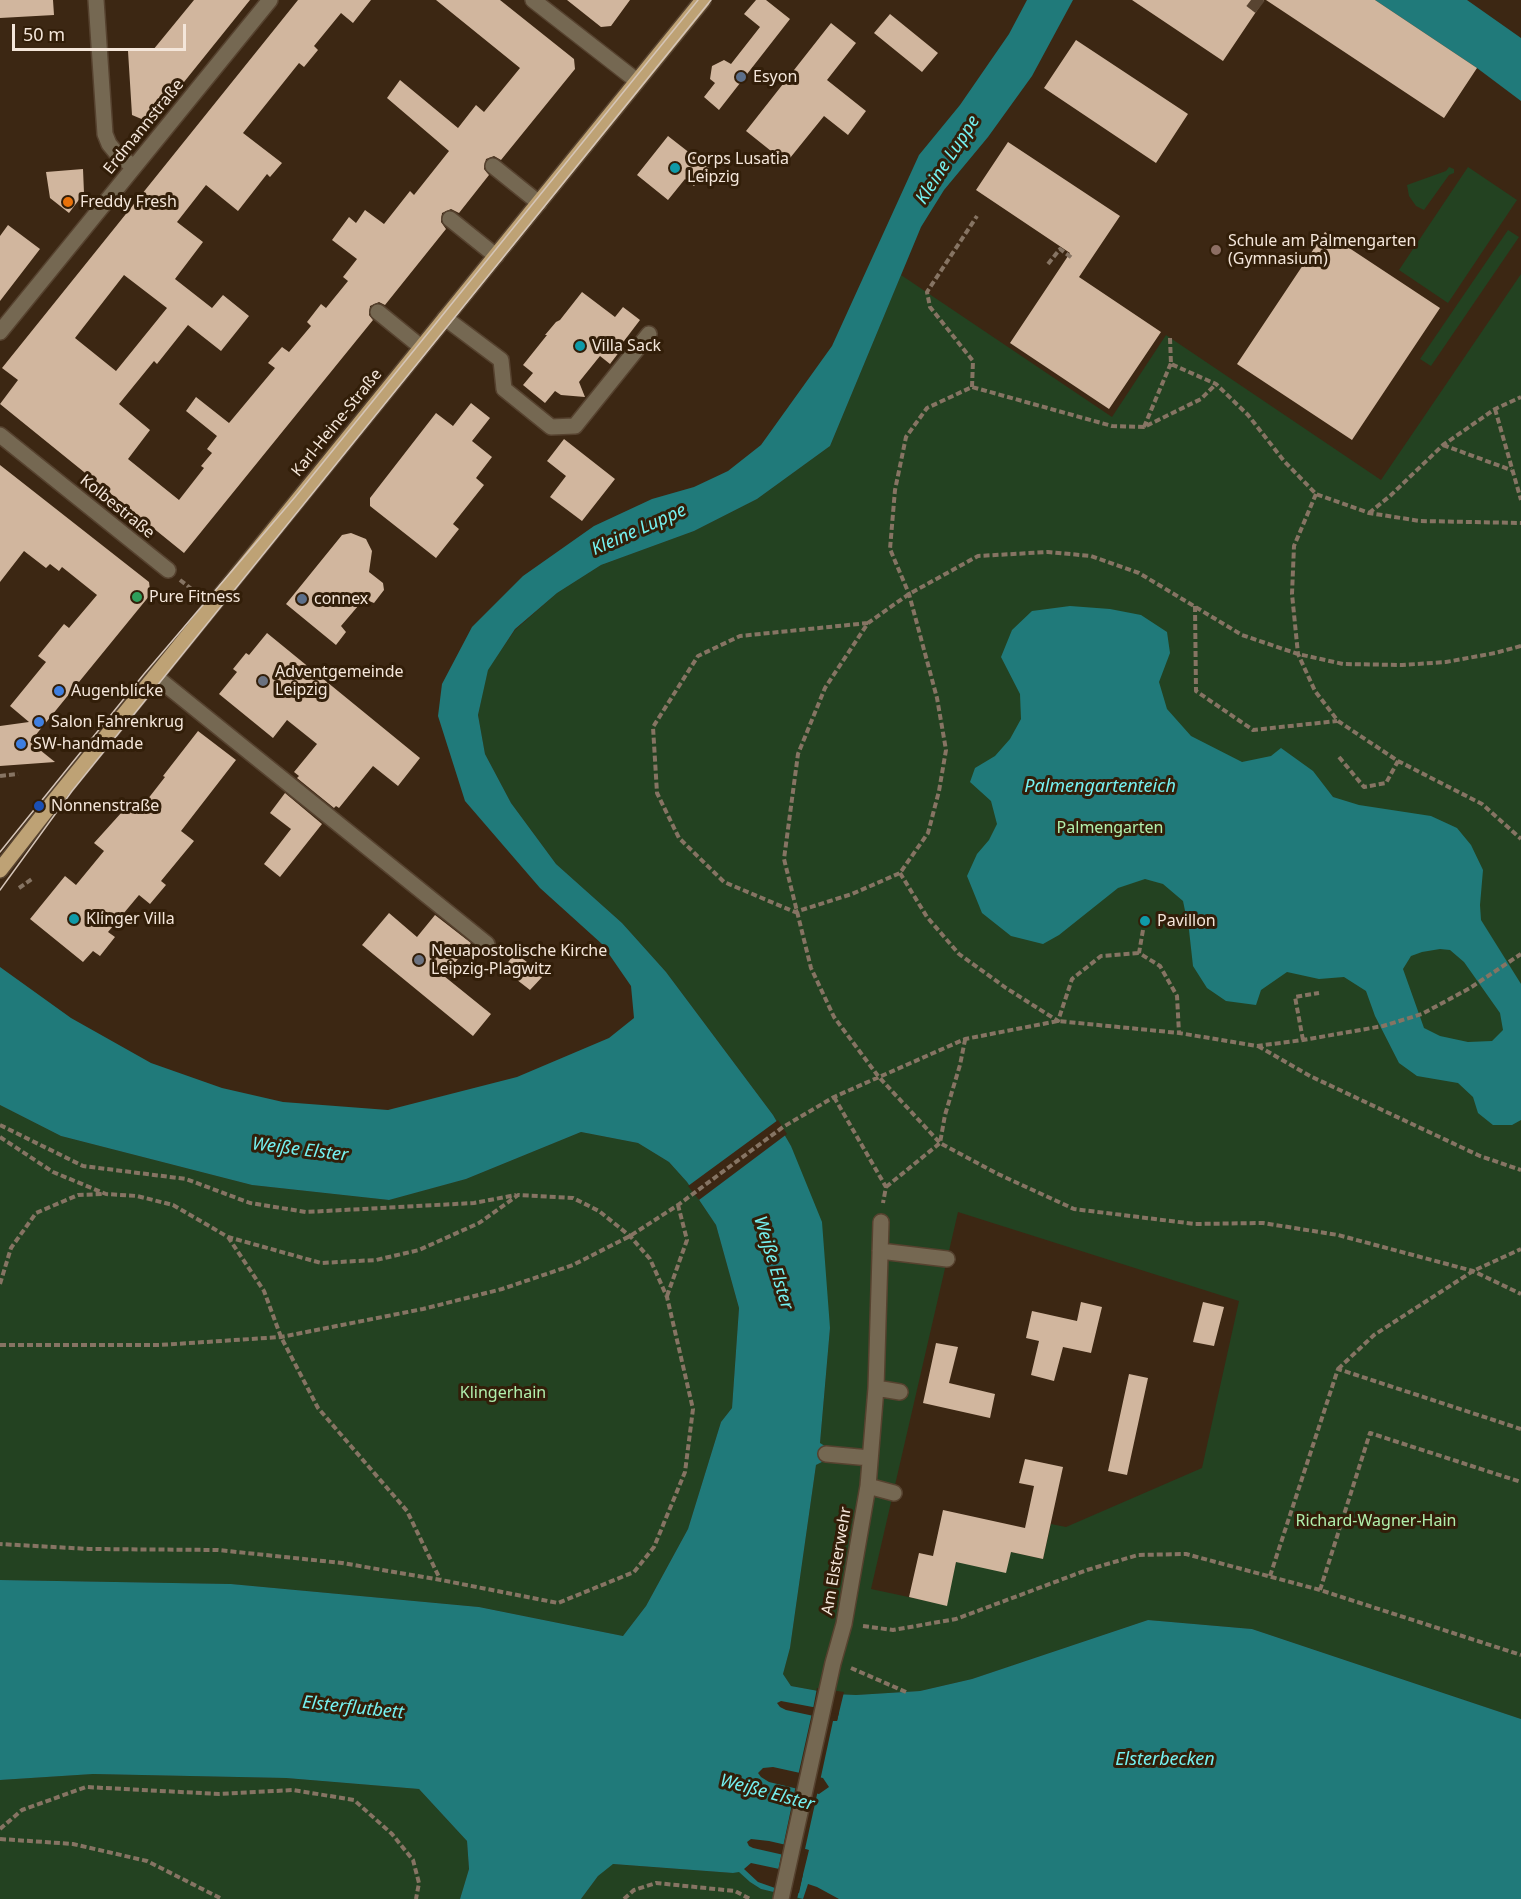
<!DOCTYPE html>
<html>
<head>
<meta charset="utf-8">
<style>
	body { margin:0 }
	#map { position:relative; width:1521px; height:1899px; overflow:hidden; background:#3c2713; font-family:"Noto Sans",sans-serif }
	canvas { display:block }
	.scale { position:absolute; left:12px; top:24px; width:174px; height:27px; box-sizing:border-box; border:3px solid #f4e6da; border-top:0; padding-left:8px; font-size:18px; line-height:21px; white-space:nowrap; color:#f4e6da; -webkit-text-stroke:4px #321e09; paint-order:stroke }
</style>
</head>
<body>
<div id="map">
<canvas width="1521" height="1899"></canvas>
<div class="scale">50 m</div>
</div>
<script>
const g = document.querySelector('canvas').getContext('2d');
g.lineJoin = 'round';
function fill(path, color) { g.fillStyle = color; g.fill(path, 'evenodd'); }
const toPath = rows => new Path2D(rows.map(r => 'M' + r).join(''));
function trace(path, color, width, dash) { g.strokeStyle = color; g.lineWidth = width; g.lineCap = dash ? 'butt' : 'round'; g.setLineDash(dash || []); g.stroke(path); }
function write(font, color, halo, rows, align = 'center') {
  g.font = font + ' "Noto Sans",sans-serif'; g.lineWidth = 6; g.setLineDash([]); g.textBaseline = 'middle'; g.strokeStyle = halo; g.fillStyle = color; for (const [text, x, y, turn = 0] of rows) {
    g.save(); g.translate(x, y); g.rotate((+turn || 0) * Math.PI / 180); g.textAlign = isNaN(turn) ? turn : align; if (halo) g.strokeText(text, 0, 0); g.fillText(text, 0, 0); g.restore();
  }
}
fill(toPath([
	[1449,167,1454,169,1454,173,1449,175,1424,210,1416,206,1409,196,1407,185,1446,171],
	[1468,167,1517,200,1448,303,1399,270],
	[1508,230,1519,237,1431,366,1420,359],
	[1521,274,1521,1719,1252,1629,1148,1620,972,1679,920,1691,856,1695,835,1694,791,1686,783,1674,790,1648,816,1465,826,1460,820,1443,830,1328,791,1146,773,1115,666,972,622,923,556,864,511,803,485,754,478,715,488,669,515,630,557,593,601,565,694,531,757,499,830,446,901,275,1112,417,1166,335,1381,480],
	[958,1212,1239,1301,1202,1468,1066,1527,1051,1524,1043,1559,961,1541,946,1605,871,1589],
	[0,1105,61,1136,252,1185,389,1200,466,1179,581,1132,638,1143,669,1162,687,1182,716,1225,739,1308,732,1408,721,1422,688,1529,646,1606,623,1636,479,1607,231,1584,0,1580],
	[92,1774,286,1778,419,1789,467,1841,469,1869,460,1899,0,1899,0,1780],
	[612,1864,733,1873,739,1871,750,1882,761,1889,803,1899,581,1899,598,1876]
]), '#234221');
fill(toPath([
	[1027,0,1073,0,1032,76,988,137,944,190,921,227,830,446,757,499,694,531,601,565,557,593,515,629,488,670,478,715,485,754,511,803,556,864,622,923,666,972,773,1115,791,1146,822,1222,830,1328,820,1443,828,1448,826,1460,816,1465,790,1648,783,1674,791,1686,835,1694,856,1695,920,1691,972,1679,1148,1620,1252,1629,1521,1719,1521,1899,839,1899,817,1887,808,1884,803,1899,761,1889,750,1882,739,1872,733,1873,613,1864,598,1876,581,1899,460,1899,469,1869,467,1841,419,1789,286,1778,93,1774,0,1780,0,1580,231,1584,479,1607,623,1636,646,1606,688,1529,721,1422,732,1408,739,1308,716,1225,687,1182,669,1162,638,1143,581,1132,466,1179,389,1200,252,1185,61,1136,0,1105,0,967,71,1018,151,1063,222,1088,283,1102,388,1110,517,1077,609,1038,634,1018,631,986,602,944,540,888,465,801,438,716,442,684,472,627,523,576,594,526,652,499,694,487,728,471,761,445,832,346,919,155,960,105,1009,34],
	[781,1701,839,1712,837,1721,786,1710,780,1707,777,1703],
	[773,1767,823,1778,829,1787,819,1794,769,1782,761,1777,758,1773,763,1768],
	[751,1839,769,1841,808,1850,806,1860,753,1848,749,1846,747,1842],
	[751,1863,803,1874,799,1893,775,1888,758,1882,744,1869],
	[1375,0,1467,0,1521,38,1521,101,1477,68],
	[1070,606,1110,609,1141,615,1167,632,1170,653,1159,682,1167,709,1191,736,1242,762,1271,756,1281,748,1313,771,1333,797,1359,805,1431,816,1457,828,1471,845,1483,870,1480,905,1481,920,1521,984,1521,1120,1512,1125,1493,1125,1478,1113,1473,1097,1458,1083,1417,1076,1399,1063,1375,1016,1366,991,1344,977,1319,979,1287,972,1261,990,1256,1005,1226,1001,1207,988,1193,966,1189,930,1183,901,1163,884,1145,879,1118,888,1059,935,1043,944,1011,936,982,913,967,876,977,854,989,840,997,824,991,801,970,782,975,768,995,756,1010,739,1021,719,1020,694,1001,657,1012,630,1032,611],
	[1440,949,1450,950,1464,962,1500,1013,1503,1030,1492,1041,1468,1042,1440,1036,1424,1028,1403,969,1411,956,1422,952]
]), '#207a7a');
fill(toPath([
	[778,1120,787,1134,699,1200,688,1186],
	[817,1688,844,1692,837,1721,833,1721,820,1781,798,1776,812,1713,835,1718,836,1714,813,1709],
	[796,1785,818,1790,805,1849,809,1850,797,1899,790,1899,773,1895,775,1885,797,1889,800,1876,778,1871,782,1851,804,1856,805,1853,783,1847]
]), '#3c2713');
fill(toPath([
	[0,0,53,0,54,15,0,18],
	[194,0,250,0,151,123,132,115,128,51,153,50],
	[298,0,371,0,353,23,341,13,314,46,318,50,304,67,299,63,243,133,282,163,270,177,267,174,238,211,206,185,177,222,203,242,175,279,212,308,223,295,249,316,221,351,188,325,157,364,154,361,119,404,150,430,128,459,179,500,204,468,201,466,212,453,207,449,217,436,186,411,196,397,229,423,275,368,268,363,282,347,289,352,311,326,307,322,321,304,326,308,348,281,343,277,357,259,332,240,349,217,356,223,365,210,384,224,410,191,414,195,449,151,387,98,400,80,458,128,476,105,484,112,520,68,436,0,500,0,574,59,575,69,501,160,494,156,486,159,484,169,489,175,459,213,451,209,442,213,441,222,446,229,385,305,379,302,370,306,369,315,373,320,184,553,0,404,18,380,2,368],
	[124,275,167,308,116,371,75,338],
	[567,0,630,0,611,26,601,27],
	[756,0,766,0,790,19,719,110,704,97,715,83,710,79,712,66,724,60,731,64,760,27,744,14],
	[1132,0,1264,0,1223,61],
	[1266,0,1375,0,1477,68,1444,118],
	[890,14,938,53,922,72,874,33],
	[831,23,856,43,827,80,866,111,848,135,824,116,786,163,746,131],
	[1076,40,1188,114,1156,163,1044,88],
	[668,136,709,168,694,186,685,179,668,200,637,175],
	[1008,142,1120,216,1079,277,1161,332,1109,409,1010,343,1070,253,976,190],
	[83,169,84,193,69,213,50,198,46,172],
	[8,225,40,249,0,301,0,236],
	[1325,232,1440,308,1352,440,1237,364],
	[582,292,615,317,623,307,640,320,621,345,623,347,610,364,600,356,579,382,585,397,561,395,555,391,545,403,523,385,533,373,523,365,547,335,545,335,556,322,560,320],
	[471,403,490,418,472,441,492,457,476,478,484,485,453,524,459,529,436,558,370,506,370,498,436,413,453,426],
	[564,439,615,479,582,521,550,497,566,476,547,461],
	[0,465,149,582,150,590,150,595,30,742,55,762,0,766,0,726,29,722,10,706,46,662,38,656,64,624,69,628,97,595,62,567,59,571,50,564,46,568,24,551,0,582],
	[351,533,366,539,372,551,369,572,383,583,384,590,374,603,364,599,341,626,346,632,336,645,286,604,342,535],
	[267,633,420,758,398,786,373,766,339,808,336,806,334,808,297,778,299,776,294,772,317,744,287,720,273,738,219,694,237,672,233,669,246,653,249,655],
	[198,731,236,760,181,831,194,841,161,881,166,885,150,904,139,895,108,932,115,937,100,956,93,951,83,962,30,919,65,876,76,885,104,851,94,843,131,802,140,809,165,777,163,776],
	[285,793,322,824,280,877,264,864,291,829,270,813],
	[389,913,417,937,435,915,471,943,444,976,491,1014,473,1036,362,945],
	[515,953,544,975,530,990,503,969],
	[1081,1302,1102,1307,1091,1353,1063,1347,1054,1381,1031,1375,1039,1341,1026,1338,1032,1311,1077,1321],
	[1203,1302,1224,1307,1214,1346,1193,1342],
	[936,1343,958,1347,949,1383,995,1394,990,1418,923,1403],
	[1129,1374,1148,1378,1127,1475,1108,1471],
	[1025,1459,1063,1467,1043,1559,1011,1552,1006,1573,956,1562,947,1606,909,1597,919,1553,933,1556,943,1510,1025,1528,1034,1486,1019,1483]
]), '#d1b69e');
trace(toPath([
	[1251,0,1260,7]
]), '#584431', 15, [15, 8]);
const minor = toPath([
	[96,0,105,134,109,144,118,155,134,167],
	[533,0,637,81],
	[493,166,539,203],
	[450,219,496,256],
	[378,312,421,347],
	[445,318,501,360,504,389,551,427,575,426,649,334],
	[0,332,270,0],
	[0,435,168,570],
	[155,676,487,944],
	[880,1251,947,1259],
	[876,1388,900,1392],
	[826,1454,870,1458],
	[868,1486,894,1493],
	[781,1899,833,1663,844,1624,868,1486,876,1388,881,1222]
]);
const major = toPath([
	[0,870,53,802,703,0]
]);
trace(minor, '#56422f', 18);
trace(major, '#56422f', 18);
trace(toPath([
	[1048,264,1060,249,1072,258],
	[1170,338,1171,364,1216,384,1248,415,1284,461,1316,494,1369,513,1420,521,1521,523],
	[972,387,973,361,930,307,927,292,977,216],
	[1495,409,1521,500],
	[1144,427,1171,363],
	[1443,445,1511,470],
	[1316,494,1294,546,1292,594,1298,654,1315,691,1338,721,1398,761,1482,804,1521,839],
	[1369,513,1390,496,1443,445,1495,409,1521,397],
	[180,580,198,594],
	[1195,606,1196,691,1253,730,1337,721],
	[868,623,740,636,698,656,653,727,657,793,679,838,724,882,795,912,852,894,900,873,928,833,939,791,946,750,937,698,909,594,890,549,895,490,906,437,927,408,972,387,1112,426,1144,427,1201,399,1216,384],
	[1521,646,1495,653,1446,662,1402,665,1343,664,1298,654,1242,635,1139,573,1091,556,1048,552,978,556,909,594,868,623,825,688,798,754,784,859,811,968,834,1017,878,1076,940,1143,998,1174,1074,1209,1195,1224,1263,1223,1338,1235,1473,1271,1521,1294],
	[1339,757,1364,787,1386,783,1398,761],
	[0,776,18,774],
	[900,873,927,917,959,954,1006,988,1058,1021,1072,979,1101,956,1139,953],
	[19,888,32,879],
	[1143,930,1139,953,1160,966,1177,996,1179,1033],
	[1303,1040,1295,997,1319,993],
	[1258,1046,1310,1076,1480,1156,1521,1170],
	[834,1097,886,1187,883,1203],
	[0,1125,83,1166,186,1179,250,1203,306,1212,474,1203,516,1195],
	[0,1137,53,1172,106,1194,137,1196,173,1205,228,1237,321,1263,376,1260,419,1250,479,1223,518,1195,573,1198,599,1211,630,1236,650,1259,667,1297,693,1409,685,1472,654,1547,634,1572,558,1603,441,1580,342,1563,218,1550,89,1549,0,1544],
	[886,1187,940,1143,945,1115,960,1065,965,1040],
	[228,1237,264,1291,281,1337,318,1408,407,1511,440,1579],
	[0,1284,11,1248,36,1213,78,1195,102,1194],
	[667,1296,687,1240,678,1205],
	[0,1345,160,1345,281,1337,423,1309,502,1289,573,1265,630,1236,678,1205,783,1127,834,1097,965,1039,1058,1021,1179,1033,1257,1046,1303,1040,1383,1026,1422,1014,1470,988,1521,954],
	[1338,1369,1374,1335,1473,1271,1521,1249],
	[1270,1576,1338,1369,1521,1429],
	[1320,1590,1370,1433,1521,1482],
	[863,1626,893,1630,956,1619,1087,1570,1138,1555,1186,1554,1320,1590,1521,1655],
	[851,1668,906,1692],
	[0,1829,22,1810,86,1787,219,1794,293,1790,354,1800,392,1834,413,1860,419,1883,416,1899],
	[0,1839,73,1844,147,1861,222,1899],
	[624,1899,634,1890,656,1883,735,1891,750,1899]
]), '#867463', 4, [6, 3]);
trace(minor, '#756852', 15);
trace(major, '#bea275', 15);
trace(toPath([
	[0,852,144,674,295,497,698,0],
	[0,890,72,791,711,0]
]), '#d5c5b8', 1.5);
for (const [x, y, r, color] of [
	[741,77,6,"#5c6f8a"],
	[675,168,6,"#0f9aa8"],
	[68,202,6,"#e8710a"],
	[1216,250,6,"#8d6e63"],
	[580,346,6,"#0f9aa8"],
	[137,597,6,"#2e9e5b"],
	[302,599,6,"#5c6f8a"],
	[263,681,6,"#6b7280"],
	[59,691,6,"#3f7fe0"],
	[39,722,6,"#3f7fe0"],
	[21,744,6,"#3f7fe0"],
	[39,806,6,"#1a4fb4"],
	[74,919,6,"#0f9aa8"],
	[1145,921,6,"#0f9aa8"],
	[419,960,6,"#6b7280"]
]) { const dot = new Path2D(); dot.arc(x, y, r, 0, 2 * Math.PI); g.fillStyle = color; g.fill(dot); trace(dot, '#321e09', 2); }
write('16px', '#f4e6da', '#321e09', [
	["Esyon",753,77],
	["Corps Lusatia",687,159],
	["Leipzig",687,177],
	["Freddy Fresh",80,202],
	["Schule am Palmengarten",1228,241],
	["(Gymnasium)",1228,259],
	["Villa Sack",592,346],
	["Pure Fitness",149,597],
	["connex",314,599],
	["Adventgemeinde",275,672],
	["Leipzig",275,690],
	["Augenblicke",71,691],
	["Salon Fahrenkrug",51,722],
	["SW-handmade",33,744],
	["Nonnenstraße",51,806],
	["Klinger Villa",86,919],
	["Pavillon",1157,921],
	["Neuapostolische Kirche",431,951],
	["Leipzig-Plagwitz",431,969]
], 'left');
write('16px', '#f4e6da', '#321e09', [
	["Erdmannstraße",144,127,-51],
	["Karl-Heine-Straße",337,423,-51],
	["Kolbestraße",117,507,39],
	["Am Elsterwehr",837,1561,-80]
]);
write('16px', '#b1f0ad', '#321e09', [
	["Palmengarten",1110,828],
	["Klingerhain",503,1393],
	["Richard-Wagner-Hain",1376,1521]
]);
write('italic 18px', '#75f1f1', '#321e09', [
	["Kleine Luppe",948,160,-57],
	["Kleine Luppe",639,530,-24],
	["Palmengartenteich",1100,787],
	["Weiße Elster",300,1150,7],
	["Weiße Elster",773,1263,73],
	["Elsterflutbett",353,1708,6],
	["Elsterbecken",1165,1760],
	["Weiße Elster",767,1793,15]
]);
</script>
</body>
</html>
